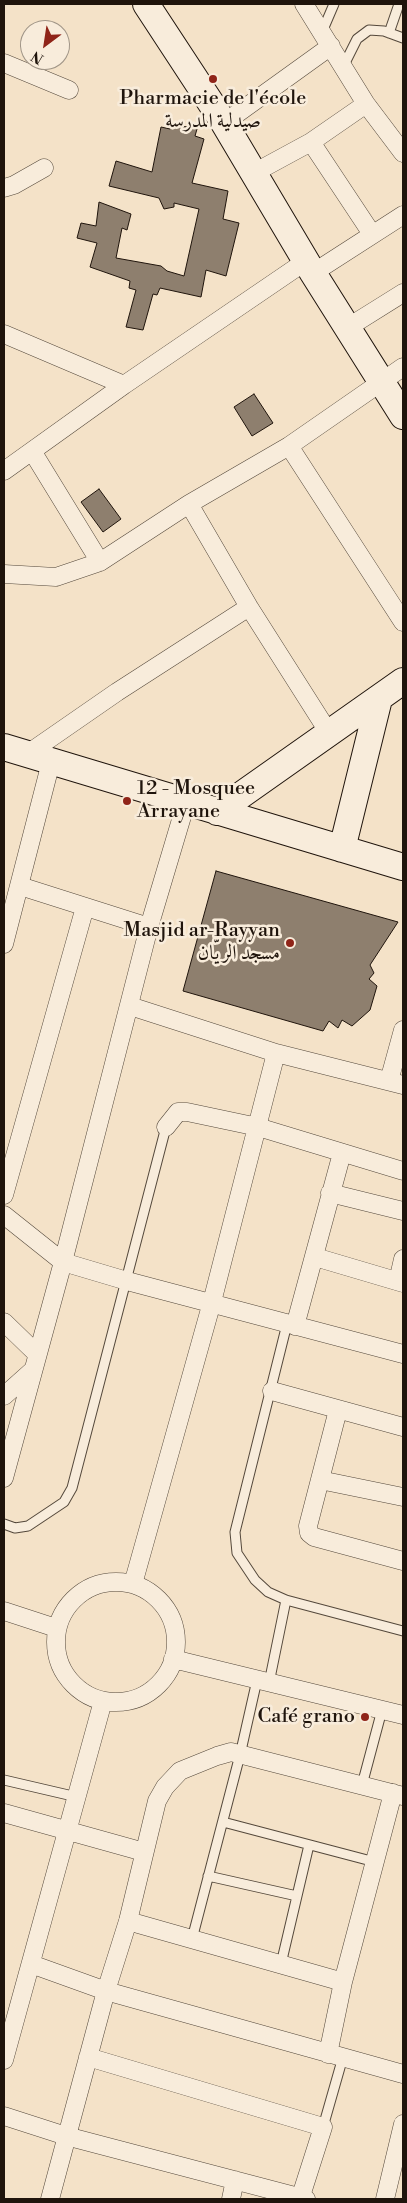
<!DOCTYPE html>
<html>
<head>
<meta charset="utf-8">
<style>
	body { margin:0 }
	#map { position:relative; width:407px; height:2203px; overflow:hidden; background:#f4e2c8; font-family:"Libre Bodoni",serif }
	canvas { display:block }
	.frame { position:absolute; inset:0; border:5px solid #1f140c; pointer-events:none }
	.north { position:absolute; left:20px; top:20px; width:50px; height:50px; box-sizing:border-box; background:#f8ecdb; border:1px solid #a19688; border-radius:50%; rotate:211deg; font-size:14px; font-weight:700; line-height:20px; text-align:center; color:#1f140c }
	.north::after { content:''; display:block; margin:auto; width:18px; height:22px; background:#8f2418; clip-path:polygon(50% 0,100% 100%,50% 72%,0 100%) }
</style>
</head>
<body>
<div id="map">
<canvas width="407" height="2203"></canvas>
<div class="frame"></div>
<div class="north">N</div>
</div>
<script>
const g = document.querySelector('canvas').getContext('2d');
g.lineJoin = 'round';
function fill(path, color) { g.fillStyle = color; g.fill(path, 'evenodd'); }
const toPath = rows => new Path2D(rows.map(r => 'M' + r).join(''));
function trace(path, color, width, dash) { g.strokeStyle = color; g.lineWidth = width; g.lineCap = dash ? 'butt' : 'round'; g.setLineDash(dash || []); g.stroke(path); }
function write(font, color, halo, rows, align = 'center') {
  g.font = font + ' "Libre Bodoni",Amiri,serif'; g.lineWidth = 5; g.setLineDash([]); g.textBaseline = 'middle'; g.strokeStyle = halo; g.fillStyle = color; for (const [text, x, y, turn = 0] of rows) {
    g.save(); g.translate(x, y); g.rotate((+turn || 0) * Math.PI / 180); g.textAlign = isNaN(turn) ? turn : align; if (halo) g.strokeText(text, 0, 0); g.fillText(text, 0, 0); g.restore();
  }
}
const building = toPath([
	[172,124,197,129,195,136,204,139,192,183,228,191,223,219,239,223,226,276,206,270,201,297,160,288,157,295,153,294,143,330,126,327,136,290,129,288,130,281,90,267,97,243,77,238,81,223,96,226,99,202,131,214,127,230,122,228,116,258,161,266,167,271,184,276,199,209,174,203,174,207,164,209,159,198,109,186,116,161,152,172,161,127,170,129,172,124],
	[254,394,273,423,252,436,234,407,254,394],
	[99,489,121,519,103,532,81,502,99,489],
	[216,871,398,922,370,965,374,973,369,979,377,986,370,1010,352,1026,342,1020,338,1028,329,1021,323,1031,183,991,216,871]
]);
fill(building, '#8e7f6e');
trace(building, '#1f140c', 1);
const lane = toPath([
	[322,32,334,4],
	[389,33,399,4],
	[343,67,357,39,369,30,384,31,403,38],
	[287,1324,235,1532,237,1553,255,1580,268,1592,286,1600,403,1631],
	[4,1524,15,1528,28,1526,64,1502,72,1488,166,1127],
	[269,1683,286,1600],
	[4,1780,77,1797],
	[362,1785,382,1710],
	[223,1822,375,1862],
	[208,1876,297,1896],
	[192,1939,240,1755,257,1680],
	[281,1964,309,1845],
	[323,2127,343,2057]
]);
const street = toPath([
	[304,4,366,104,403,153],
	[4,63,69,90],
	[224,123,331,46],
	[311,142,372,234],
	[252,174,311,142,366,104],
	[4,188,14,185,44,168],
	[313,273,403,215],
	[347,328,403,293],
	[4,334,124,385],
	[289,446,403,622],
	[32,451,100,562],
	[4,471,124,385,306,261],
	[189,504,249,607,329,733],
	[4,574,56,577,100,562,189,504,289,446,403,367],
	[26,755,117,692,249,607],
	[20,886,149,927],
	[4,944,51,762],
	[130,1006,276,1053,403,1085],
	[389,1081,403,1030],
	[166,1127,178,1112,187,1112,258,1127,403,1171],
	[330,1193,403,1211],
	[4,1195,85,907],
	[4,1215,63,1262,127,1281,403,1354],
	[315,1257,403,1283],
	[398,1281,403,1259],
	[4,1322,37,1354],
	[295,1326,342,1153],
	[272,1391,403,1427],
	[4,1396,33,1370],
	[338,1410,308,1526,309,1533,314,1537,403,1561],
	[4,1478,63,1262,149,927,186,803],
	[320,1480,403,1497],
	'56 1642a60 60 0 1 1 120 0a60 60 0 1 1-120 0Z',
	[133,1584,212,1302,276,1053],
	[4,1611,56,1628],
	[173,1659,403,1715],
	[4,1813,144,1852],
	[128,1921,343,1982],
	[31,1964,106,1991,403,2074],
	[328,2054,343,1982,393,1793],
	[88,2057,323,2127,300,2199],
	[4,2060,103,1701],
	[4,2116,66,2136,306,2199],
	[50,2199,106,1991,128,1921,157,1801,165,1787,180,1771,217,1756,231,1752,403,1796],
	[231,2199,235,2180],
	[385,2199,403,2124]
]);
const secondary = toPath([
	[146,4,224,123,313,273,403,416],
	[4,747,403,867],
	[217,812,403,681],
	[342,849,379,699]
]);
trace(lane, '#54483b', 11);
trace(street, '#54483b', 19);
trace(secondary, '#1f140c', 28);
trace(lane, '#f8ecdb', 9);
trace(street, '#f8ecdb', 18);
trace(secondary, '#f8ecdb', 26);
for (const [x, y, r, color] of [
	[213,79,5,"#8f2418"],
	[127,801,5,"#8f2418"],
	[290,943,5,"#8f2418"],
	[365,1717,5,"#8f2418"]
]) { const dot = new Path2D(); dot.arc(x, y, r, 0, 2 * Math.PI); g.fillStyle = color; g.fill(dot); trace(dot, '#f8ecdb', 2); }
write('20px', '#1f140c', '#f8ecdb', [
	["Pharmacie de l'école",213,99,"center"],
	["صيدلية المدرسة",213,122,"center"],
	["12 - Mosquee",137,789,"left"],
	["Arrayane",137,812,"left"],
	["Masjid ar-Rayyan",280,931],
	["مسجد الريّان",280,954],
	["Café grano",355,1717]
], 'right');
</script>
</body>
</html>
